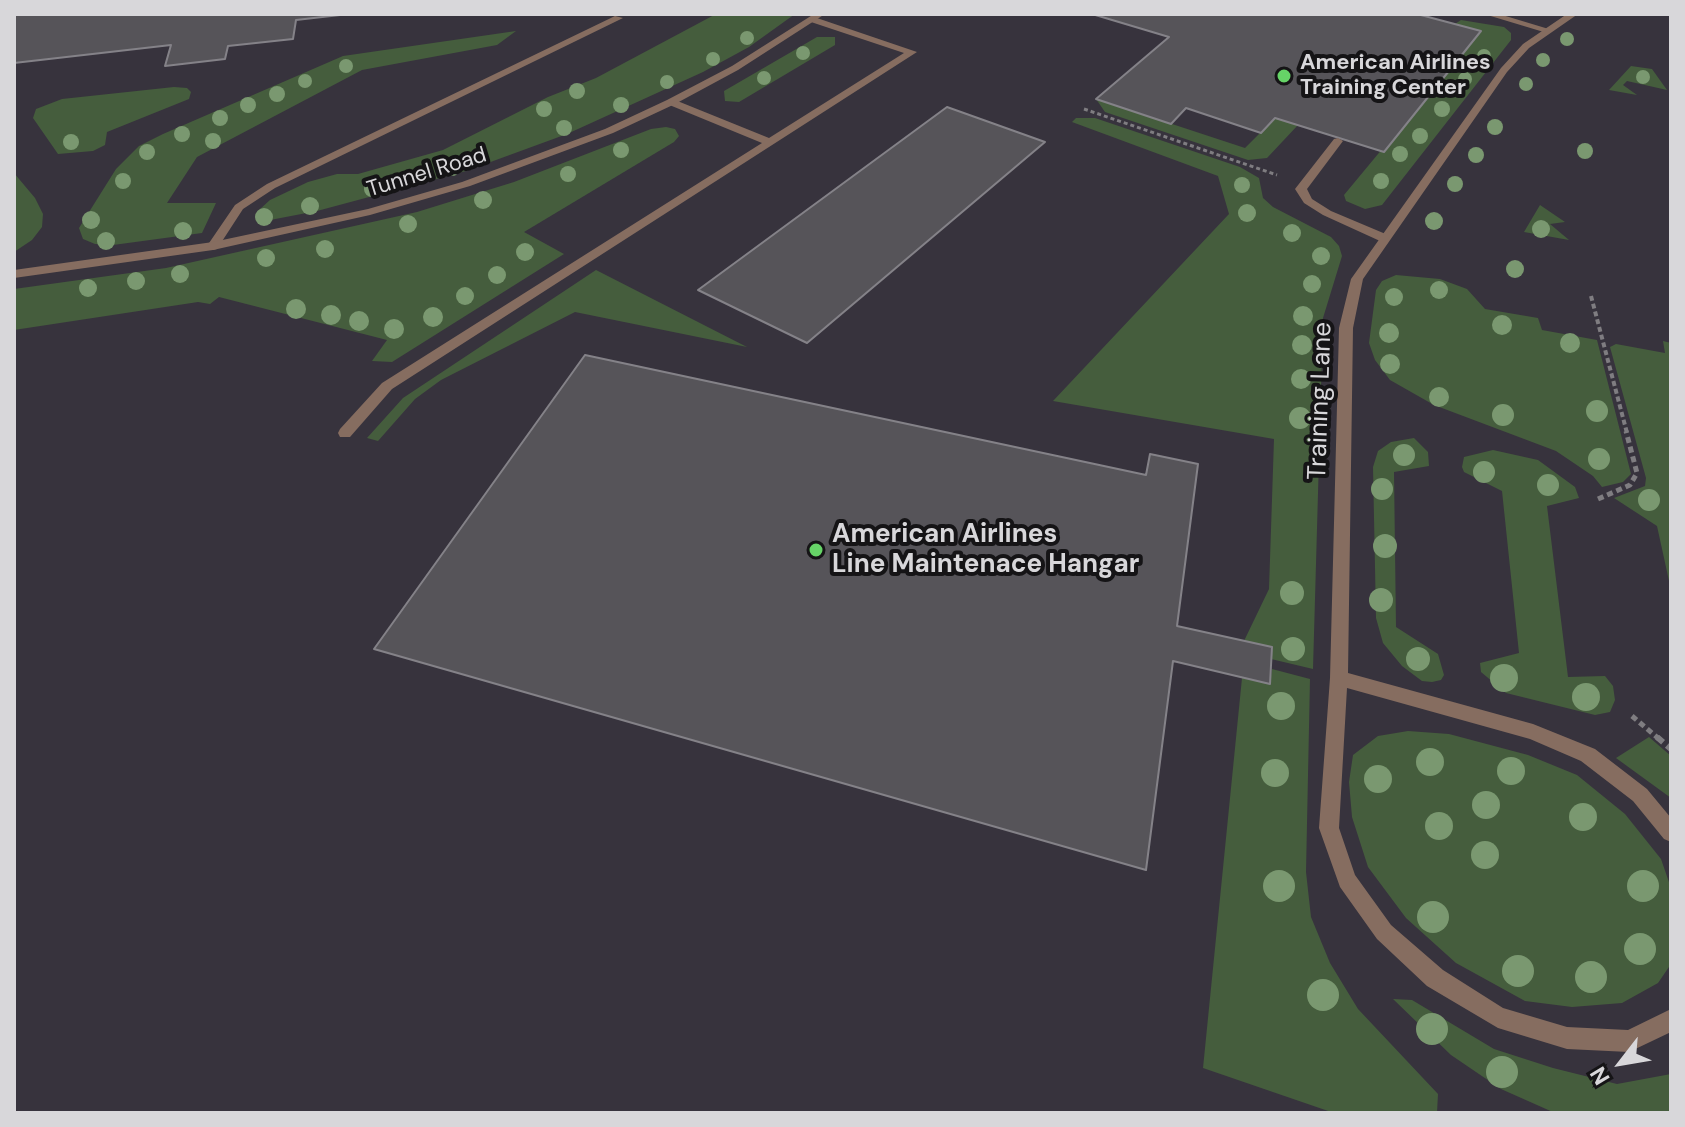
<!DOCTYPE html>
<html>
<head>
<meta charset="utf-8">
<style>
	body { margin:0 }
	#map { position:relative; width:1685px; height:1127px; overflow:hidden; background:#2d2b2f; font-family:"DM Sans",sans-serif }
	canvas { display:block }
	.frame { position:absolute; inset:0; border:16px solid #d8d7da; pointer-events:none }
	.north { position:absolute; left:1581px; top:1023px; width:80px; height:80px; -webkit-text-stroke:6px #151416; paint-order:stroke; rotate:239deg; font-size:22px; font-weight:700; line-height:32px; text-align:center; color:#d8d7da }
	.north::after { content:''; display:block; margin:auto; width:28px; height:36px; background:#d8d7da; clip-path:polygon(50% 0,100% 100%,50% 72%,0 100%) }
</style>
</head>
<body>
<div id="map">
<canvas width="1685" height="1127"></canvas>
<div class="frame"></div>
<div class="north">N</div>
</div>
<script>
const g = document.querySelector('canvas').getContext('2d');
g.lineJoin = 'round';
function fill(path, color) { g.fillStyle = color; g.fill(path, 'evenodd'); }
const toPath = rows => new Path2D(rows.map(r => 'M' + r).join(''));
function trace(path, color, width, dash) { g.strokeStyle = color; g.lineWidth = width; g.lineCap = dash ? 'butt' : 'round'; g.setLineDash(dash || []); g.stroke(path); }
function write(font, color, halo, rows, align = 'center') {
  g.font = font + ' "DM Sans",sans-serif'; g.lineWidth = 8; g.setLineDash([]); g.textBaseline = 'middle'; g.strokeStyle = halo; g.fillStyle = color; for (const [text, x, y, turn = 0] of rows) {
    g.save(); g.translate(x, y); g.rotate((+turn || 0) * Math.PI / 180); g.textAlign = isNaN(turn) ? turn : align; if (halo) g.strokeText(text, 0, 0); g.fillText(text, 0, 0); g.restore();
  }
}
fill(toPath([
	[14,14,1671,14,1671,1113,14,1113]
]), '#37333d');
fill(toPath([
	[716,14,795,14,749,47,703,72,567,134,466,171,317,211,265,221,257,218,259,210,270,200,308,182,337,174,358,174,443,150,548,97,596,78],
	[1461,20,1504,27,1511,33,1511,40,1382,205,1365,209,1346,201,1344,195,1480,31,1455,24],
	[516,31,497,45,362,70,197,157,167,203,216,203,202,233,113,245,95,244,83,239,79,228,116,169,139,146,163,134,343,56],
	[817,37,835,37,835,45,739,102,725,101,724,91],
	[1631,66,1652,69,1667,90,1627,81,1623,85,1637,95,1609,90],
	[174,87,187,88,191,92,189,99,107,132,105,145,93,151,58,154,33,118,36,109,62,99],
	[1096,99,1245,148,1275,118,1298,125,1267,158,1248,160,1105,112],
	[1076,118,1095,118,1240,167,1259,178,1263,198,1273,207,1331,237,1339,246,1342,256,1323,318,1313,669,1271,659,1271,647,1244,641,1269,589,1274,439,1053,401,1229,214,1218,176,1072,122],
	[666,127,675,129,679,136,674,142,524,232,564,254,392,362,372,361,387,340,219,297,210,304,198,302,14,330,14,289,166,268,417,212,514,182,651,129],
	[14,173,35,198,43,214,42,227,32,240,14,252],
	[1540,205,1565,222,1550,224,1569,240,1524,232],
	[596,270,747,347,575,312,441,380,415,399,378,441,367,438,403,398],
	[1396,275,1440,279,1467,289,1485,309,1538,318,1542,330,1597,340,1631,474,1623,482,1602,487,1593,476,1556,451,1434,405,1390,380,1375,360,1369,343,1376,290,1382,281],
	[1663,341,1671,343,1671,590,1657,526,1614,498,1645,486,1646,478,1610,347,1616,344,1665,353],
	[1414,438,1428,452,1429,466,1394,472,1396,627,1438,654,1444,675,1441,680,1432,682,1422,681,1402,666,1383,643,1376,618,1373,467,1378,451,1391,442],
	[1493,450,1538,460,1575,487,1579,498,1547,506,1568,677,1605,676,1613,686,1615,700,1610,712,1595,715,1506,693,1481,672,1480,663,1519,653,1502,491,1464,472,1462,467,1464,457],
	[1272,669,1310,679,1306,872,1311,917,1330,963,1358,1009,1438,1094,1437,1113,1334,1113,1203,1068,1242,678,1270,683],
	[1408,731,1449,734,1528,755,1577,775,1625,814,1661,859,1671,888,1671,964,1658,983,1622,1003,1572,1007,1525,1001,1456,963,1406,918,1368,867,1352,817,1349,782,1353,755,1378,736],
	[1649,737,1671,756,1671,798,1616,758],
	[1393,999,1412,1000,1494,1049,1553,1068,1617,1084,1671,1074,1671,1113,1555,1113,1501,1089,1451,1055]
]), '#455d3d');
const building = toPath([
	[14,14,349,14,296,20,293,39,228,46,225,59,165,66,171,45,14,63,14,14],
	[1092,14,1417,14,1481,31,1384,152,1275,118,1261,133,1186,108,1171,124,1096,99,1169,37,1092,14],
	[947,107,1045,142,807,343,698,290,947,107],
	[585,355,1146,475,1150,454,1198,464,1177,626,1272,647,1270,684,1173,661,1146,870,374,649,585,355]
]);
fill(building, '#565459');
trace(building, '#848288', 2);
trace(toPath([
	[1084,109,1277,175]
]), '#7f7d81', 3, [4, 3]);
trace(toPath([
	[1591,296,1627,433]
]), '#7f7d81', 4, [5, 3]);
trace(toPath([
	[1598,499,1630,485,1637,473,1626,431],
	[1632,716,1659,739]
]), '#7f7d81', 5, [6, 4]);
trace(toPath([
	[1657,737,1671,749]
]), '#7f7d81', 6, [8, 5]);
fill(toPath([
	[1484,14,1499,14,1552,30,1547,33,1484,14],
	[615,16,623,18,275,188,243,209,217,249,213,250,207,246,235,205,267,184,615,16],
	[814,17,917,52,392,389,350,437,340,437,338,433,340,429,382,383,762,143,667,104,667,100,675,100,769,138,904,53,811,22,811,18,814,17],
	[1338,138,1343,141,1307,189,1312,199,1331,211,1388,235,1388,241,1380,241,1323,215,1304,203,1295,189,1334,139,1338,138]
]), '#866d60');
fill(toPath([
	[814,14,825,14,738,70,675,104,613,133,470,186,370,215,213,250,14,278,14,270,213,242,368,209,462,182,605,129,667,100,732,66,814,14],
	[1567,14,1578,14,1529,48,1507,72,1363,279,1353,328,1348,673,1533,724,1595,749,1647,789,1671,818,1671,842,1664,839,1633,801,1581,761,1530,739,1347,688,1339,828,1355,875,1391,925,1443,970,1503,1008,1567,1027,1628,1030,1671,1009,1671,1032,1629,1052,1567,1049,1498,1028,1427,986,1377,939,1340,887,1319,828,1330,678,1339,328,1351,279,1501,68,1523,44,1567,14]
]), '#866d60');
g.fillStyle = '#7a9870';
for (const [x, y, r] of [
	[747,38,7],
	[1567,39,7],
	[803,53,7],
	[1484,56,7],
	[713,59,7],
	[1543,60,7],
	[346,66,7],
	[1643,77,7],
	[764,78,7],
	[1465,79,7],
	[305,81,7],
	[667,82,7],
	[1526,84,7],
	[577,91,8],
	[277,94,8],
	[248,105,8],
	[621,105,8],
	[544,109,8],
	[1442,109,8],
	[220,118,8],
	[1495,127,8],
	[564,128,8],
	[182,134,8],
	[1420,136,8],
	[213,141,8],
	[71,142,8],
	[621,150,8],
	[1585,151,8],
	[147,152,8],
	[1400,154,8],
	[1476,155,8],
	[452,168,8],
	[568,174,8],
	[123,181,8],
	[1381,181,8],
	[1455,184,8],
	[1242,185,8],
	[372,189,8],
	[483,200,9],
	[310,206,9],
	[1247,213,9],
	[264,217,9],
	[91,220,9],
	[1434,221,9],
	[408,224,9],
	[1541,229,9],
	[183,231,9],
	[1292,233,9],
	[106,241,9],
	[325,249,9],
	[525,252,9],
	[1321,256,9],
	[266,258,9],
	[1515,269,9],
	[180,274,9],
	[497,275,9],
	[136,281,9],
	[1312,284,9],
	[88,288,9],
	[1439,290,9],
	[465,296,9],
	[1394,297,9],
	[296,309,10],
	[331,315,10],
	[1303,316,10],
	[433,317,10],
	[359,321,10],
	[1502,325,10],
	[394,329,10],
	[1389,333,10],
	[1570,343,10],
	[1302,345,10],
	[1390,364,10],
	[1301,379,10],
	[1439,397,10],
	[1597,411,11],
	[1503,415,11],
	[1300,418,11],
	[1404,455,11],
	[1599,459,11],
	[1484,472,11],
	[1548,485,11],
	[1382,489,11],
	[1649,500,11],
	[1385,546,12],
	[1292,593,12],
	[1381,600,12],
	[1293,649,12],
	[1418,659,12],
	[1504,678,14],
	[1586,697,14],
	[1281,706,14],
	[1430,762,14],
	[1511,771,14],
	[1275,773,14],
	[1378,779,14],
	[1486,805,14],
	[1583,817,14],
	[1439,826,14],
	[1485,855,14],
	[1279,886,16],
	[1643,886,16],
	[1433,917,16],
	[1640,949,16],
	[1518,971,16],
	[1591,977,16],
	[1323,995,16],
	[1432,1029,16],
	[1502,1072,16]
]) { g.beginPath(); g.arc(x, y, r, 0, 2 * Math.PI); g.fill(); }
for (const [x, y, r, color] of [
	[1284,76,8,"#66d467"],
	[816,550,8,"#66d467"]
]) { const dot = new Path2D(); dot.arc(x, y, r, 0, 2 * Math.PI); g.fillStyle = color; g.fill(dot); trace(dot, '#151416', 3); }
write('bold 22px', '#d8d7da', '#151416', [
	["American Airlines",1300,63],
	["Training Center",1300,88]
], 'left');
write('22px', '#d8d7da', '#151416', [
	["Tunnel Road",427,173,-17]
]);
write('26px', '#d8d7da', '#151416', [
	["Training Lane",1321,401,-88]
]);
write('bold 26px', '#d8d7da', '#151416', [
	["American Airlines",832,535],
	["Line Maintenace Hangar",832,565]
], 'left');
</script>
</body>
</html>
